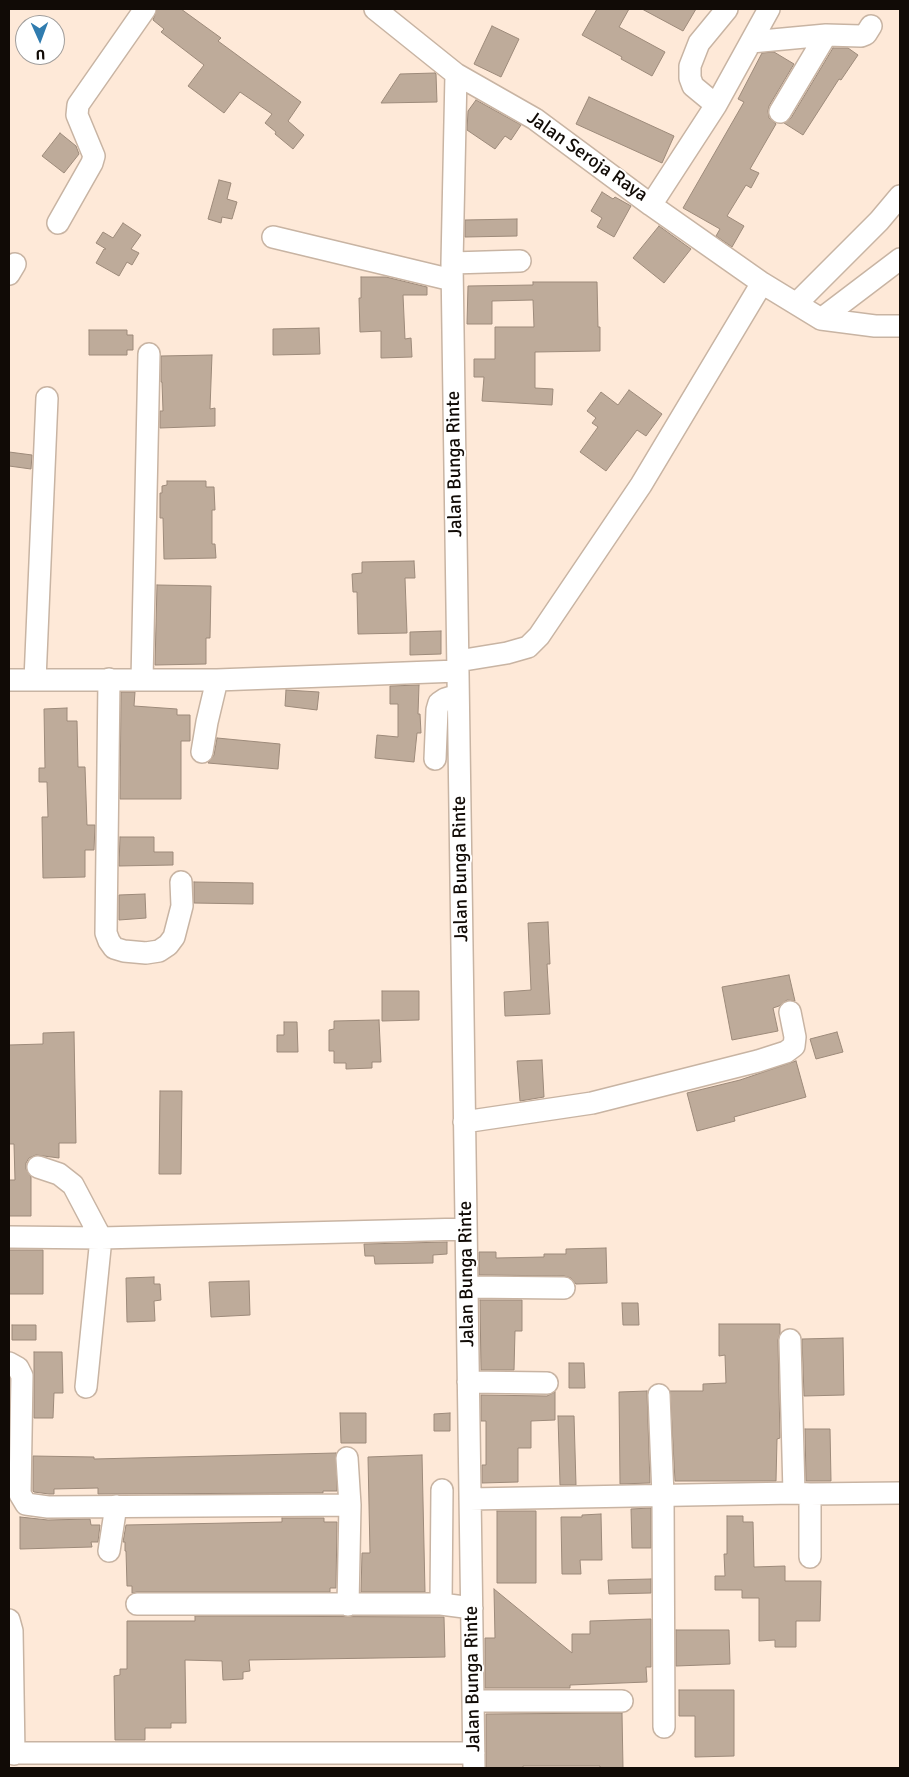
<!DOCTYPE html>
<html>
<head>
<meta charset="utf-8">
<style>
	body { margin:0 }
	#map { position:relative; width:909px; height:1777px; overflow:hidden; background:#fee9d8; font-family:Signika,sans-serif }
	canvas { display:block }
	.frame { position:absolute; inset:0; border:10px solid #110b06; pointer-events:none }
	.north { position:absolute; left:15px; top:15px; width:50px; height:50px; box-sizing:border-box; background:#fff; border:1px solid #a09d9b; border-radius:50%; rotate:178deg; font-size:14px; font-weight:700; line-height:20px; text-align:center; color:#110b06 }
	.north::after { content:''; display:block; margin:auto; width:18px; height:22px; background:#307caf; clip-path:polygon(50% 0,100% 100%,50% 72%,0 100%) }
</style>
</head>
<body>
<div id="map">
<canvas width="909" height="1777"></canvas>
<div class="frame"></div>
<div class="north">U</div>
</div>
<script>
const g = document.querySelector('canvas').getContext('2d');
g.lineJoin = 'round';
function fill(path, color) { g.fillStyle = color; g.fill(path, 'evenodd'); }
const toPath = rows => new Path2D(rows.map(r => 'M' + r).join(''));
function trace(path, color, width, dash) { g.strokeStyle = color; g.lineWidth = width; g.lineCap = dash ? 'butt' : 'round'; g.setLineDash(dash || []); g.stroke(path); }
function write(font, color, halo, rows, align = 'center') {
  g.font = font + ' Signika,sans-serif'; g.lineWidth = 4; g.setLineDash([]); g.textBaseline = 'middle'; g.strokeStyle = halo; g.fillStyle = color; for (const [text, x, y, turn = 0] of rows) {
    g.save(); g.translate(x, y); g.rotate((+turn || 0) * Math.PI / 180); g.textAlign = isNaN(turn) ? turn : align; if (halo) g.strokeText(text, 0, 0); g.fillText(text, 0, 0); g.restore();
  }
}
const building = toPath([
	[157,9,181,9,221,38,218,41,301,102,288,121,304,135,293,149,275,134,276,132,265,123,272,114,240,92,224,113,188,86,204,65,161,32,164,29,153,20,157,9],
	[597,9,629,9,619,27,665,52,652,76,621,59,622,57,582,35,597,9],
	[642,9,696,9,683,31,642,9],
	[492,26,519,39,501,77,474,64,492,26],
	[833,48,848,48,858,55,841,80,839,79,803,135,784,123,791,118,833,48],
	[774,52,794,64,769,106,768,111,769,118,776,124,750,169,759,173,751,188,746,185,727,216,744,226,732,247,716,236,720,229,683,208,744,102,738,99,762,53,774,52],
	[435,73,436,74,437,102,381,103,400,74,435,73],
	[589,97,674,136,662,163,576,124,589,97],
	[476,100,521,125,511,140,505,136,495,149,467,130,468,111,476,100],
	[60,133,76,146,79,154,64,173,42,156,60,133],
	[219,180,231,183,227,199,237,202,232,219,222,217,221,223,208,219,219,180],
	[602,192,613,199,615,197,631,206,614,237,597,227,602,218,591,211,602,192],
	[517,219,517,236,465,237,465,220,517,219],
	[123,223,141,235,131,249,139,253,132,265,127,262,119,276,96,263,104,249,106,249,96,243,103,232,113,238,123,223],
	[659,226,691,249,664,283,633,258,659,226],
	[361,277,386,277,427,287,427,295,403,295,405,339,411,338,412,357,381,358,381,331,360,332,359,298,361,298,361,277],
	[533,282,597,282,598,327,600,327,600,351,535,352,535,388,553,389,552,405,482,401,484,377,474,377,474,359,495,359,495,327,534,327,533,300,492,301,492,324,467,324,468,286,533,285,533,282],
	[319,328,320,354,273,355,273,329,319,328],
	[89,330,127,330,127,335,133,335,133,350,127,350,127,355,89,355,89,330],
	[212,355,210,409,215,408,215,426,160,428,160,411,163,411,162,382,161,382,161,356,212,355],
	[629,390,662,414,646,436,637,430,606,471,580,452,598,427,592,423,596,418,587,411,601,392,618,405,629,390],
	[9,452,32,455,31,469,9,466,9,452],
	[167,481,206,481,206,487,214,487,215,510,212,510,212,544,215,544,216,558,164,559,163,518,160,518,160,493,162,493,162,486,167,485,167,481],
	[414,561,415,578,405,578,407,633,358,634,357,592,353,592,352,574,362,573,362,562,414,561],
	[157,585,211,586,210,638,206,638,206,664,155,665,157,585],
	[441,631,441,654,410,655,410,632,441,631],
	[419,685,418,714,420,714,421,733,417,733,414,762,375,758,377,735,398,737,398,704,390,704,390,686,419,685],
	[286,690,319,692,317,710,285,706,286,690],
	[121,692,135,692,134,706,177,709,177,715,190,715,190,741,181,741,181,799,120,799,121,692],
	[67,708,67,721,77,721,78,767,85,767,87,825,95,825,94,850,85,850,85,877,43,878,42,817,48,817,47,782,39,782,39,768,45,768,44,709,67,708],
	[217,738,280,744,278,769,208,763,214,755,217,738],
	[120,837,154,837,154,852,173,852,173,865,119,866,120,837],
	[194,882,253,883,253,904,194,903,194,882],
	[145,894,146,918,119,920,119,895,145,894],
	[548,922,550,964,547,964,550,1014,505,1016,504,992,531,990,528,923,548,922],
	[789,975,795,1001,787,1000,779,1006,773,1008,778,1031,732,1040,722,987,789,975],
	[382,991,419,991,419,1020,382,1021,382,991],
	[379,1020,381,1062,372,1062,372,1068,346,1069,346,1063,334,1063,334,1051,329,1051,329,1030,334,1029,334,1021,379,1020],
	[284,1022,297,1022,298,1052,277,1052,277,1035,284,1035,284,1022],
	[74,1032,76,1143,59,1143,59,1158,36,1155,29,1158,26,1163,26,1169,31,1177,31,1216,9,1216,9,1180,15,1180,14,1144,9,1144,9,1045,43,1044,43,1033,74,1032],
	[837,1032,843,1052,816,1059,810,1039,837,1032],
	[542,1060,544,1097,520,1101,517,1061,542,1060],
	[796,1061,806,1097,734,1117,735,1121,697,1131,687,1093,740,1080,796,1061],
	[160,1091,182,1091,181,1174,159,1174,160,1091],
	[447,1242,447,1254,433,1255,433,1263,375,1264,374,1256,365,1256,364,1244,447,1242],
	[606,1248,607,1283,576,1284,571,1278,564,1276,479,1275,479,1252,496,1252,496,1258,544,1257,544,1254,566,1254,566,1249,606,1248],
	[9,1250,43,1250,43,1294,9,1294,9,1250],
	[154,1277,154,1284,160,1284,161,1300,154,1301,155,1321,127,1322,126,1278,154,1277],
	[249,1281,250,1315,211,1317,209,1282,249,1281],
	[480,1300,522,1300,522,1331,515,1331,514,1370,481,1370,480,1300],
	[622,1303,638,1303,639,1325,623,1325,622,1303],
	[719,1324,780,1324,780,1333,778,1340,780,1438,777,1439,776,1481,675,1481,670,1391,703,1391,703,1384,726,1383,725,1355,719,1356,719,1324],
	[12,1325,36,1325,36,1340,12,1340,12,1325],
	[843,1338,844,1395,804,1396,802,1339,843,1338],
	[34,1352,62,1352,63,1393,54,1393,53,1418,34,1418,34,1352],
	[569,1363,584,1363,585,1388,569,1388,569,1363],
	[647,1391,650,1483,620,1484,619,1392,647,1391],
	[555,1392,555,1420,531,1421,531,1448,518,1448,518,1482,482,1483,482,1465,486,1465,486,1421,481,1421,481,1395,547,1396,555,1392],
	[340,1413,366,1413,366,1443,341,1443,340,1413],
	[450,1413,450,1431,434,1431,434,1414,450,1413],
	[558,1416,574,1416,576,1485,560,1485,558,1416],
	[805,1429,830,1429,831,1481,806,1481,805,1429],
	[336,1453,337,1491,323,1491,323,1493,98,1494,98,1488,54,1489,54,1494,49,1494,34,1492,33,1491,33,1456,94,1457,94,1459,336,1453],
	[422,1455,425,1592,361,1592,362,1553,370,1553,368,1457,422,1455],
	[651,1508,651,1548,632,1548,631,1509,651,1508],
	[497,1511,536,1511,536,1583,497,1583,497,1511],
	[601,1514,602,1560,580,1560,581,1574,562,1574,561,1517,582,1517,582,1515,601,1514],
	[727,1516,743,1516,743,1522,753,1522,754,1567,785,1566,785,1581,821,1581,820,1621,796,1621,796,1647,775,1647,775,1640,759,1641,759,1598,742,1598,742,1590,715,1590,715,1576,725,1576,724,1554,727,1554,727,1516],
	[20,1517,48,1520,90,1519,91,1525,100,1525,98,1542,91,1542,92,1547,20,1549,20,1517],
	[282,1518,324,1518,324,1522,337,1522,336,1588,330,1588,330,1592,137,1592,132,1593,132,1586,127,1586,126,1551,125,1551,125,1542,123,1542,126,1525,282,1522,282,1518],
	[651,1579,651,1593,609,1594,608,1580,651,1579],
	[494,1589,572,1653,572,1634,590,1634,590,1621,651,1619,651,1667,646,1667,647,1682,570,1685,570,1688,485,1688,485,1638,495,1638,494,1589],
	[195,1616,444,1617,445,1657,249,1660,250,1671,243,1672,243,1679,223,1680,222,1661,185,1660,186,1723,171,1723,171,1728,145,1728,145,1740,115,1740,114,1676,120,1675,120,1669,127,1669,127,1621,195,1621,195,1616],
	[676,1630,729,1630,730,1664,676,1666,676,1630],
	[679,1690,734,1690,734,1756,695,1757,695,1716,679,1716,679,1690],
	[622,1713,623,1768,600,1768,600,1766,523,1766,523,1768,486,1768,486,1714,622,1713]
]);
fill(building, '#beab9a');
trace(building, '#9d8a7a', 1);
const minor = toPath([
	[375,9,456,74,452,263,474,1768],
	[751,42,826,35,861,36,866,34,871,26],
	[456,74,535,119,651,205,716,105,769,9],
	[716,105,693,86,690,78,690,66,699,43,727,9],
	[780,112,826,35],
	[58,223,92,163,94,156,77,115,78,105,145,9],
	[273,237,452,280],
	[452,263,520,261],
	[9,274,15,264],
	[762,283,821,319,875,326,900,326],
	[797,303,879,221,900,196],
	[821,319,900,259],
	[458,661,507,653,528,647,539,636,641,485,762,283,651,205],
	[109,679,106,933,109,941,114,948,124,951,146,953,159,951,168,945,174,937,182,906,181,882],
	[9,680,217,680,458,671],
	[35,680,47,398],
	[142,680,149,354],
	[202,752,207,722,217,680],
	[435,759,437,710,439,703,445,699,458,695],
	[464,1122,592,1103,758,1061,786,1052,794,1046,795,1037,790,1012],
	[38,1167,59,1174,73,1185,101,1238,86,1387],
	[9,1237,101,1238,466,1229],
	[467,1287,564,1288],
	[790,1340,794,1493],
	[9,1363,18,1368,22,1376,20,1494,26,1504,48,1507,350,1505],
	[468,1382,547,1383],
	[659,1395,663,1496,664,1727],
	[347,1458,350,1505,348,1605],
	[810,1494,810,1557],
	[470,1499,794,1493,810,1494,900,1493],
	[109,1551,116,1506],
	[137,1604,441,1604,472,1608],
	[441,1604,442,1490],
	[9,1620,12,1631,14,1754],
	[473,1701,622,1701],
	[9,1753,474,1753]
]);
trace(minor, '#c8b4a3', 24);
trace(minor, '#fff', 21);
write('19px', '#110b06', '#fff', [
	["Jalan Seroja Raya",587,157,35],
	["Jalan Bunga Rinte",455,464,-91],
	["Jalan Bunga Rinte",461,869,-91],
	["Jalan Bunga Rinte",467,1274,-91],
	["Jalan Bunga Rinte",473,1679,-91]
]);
</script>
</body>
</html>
